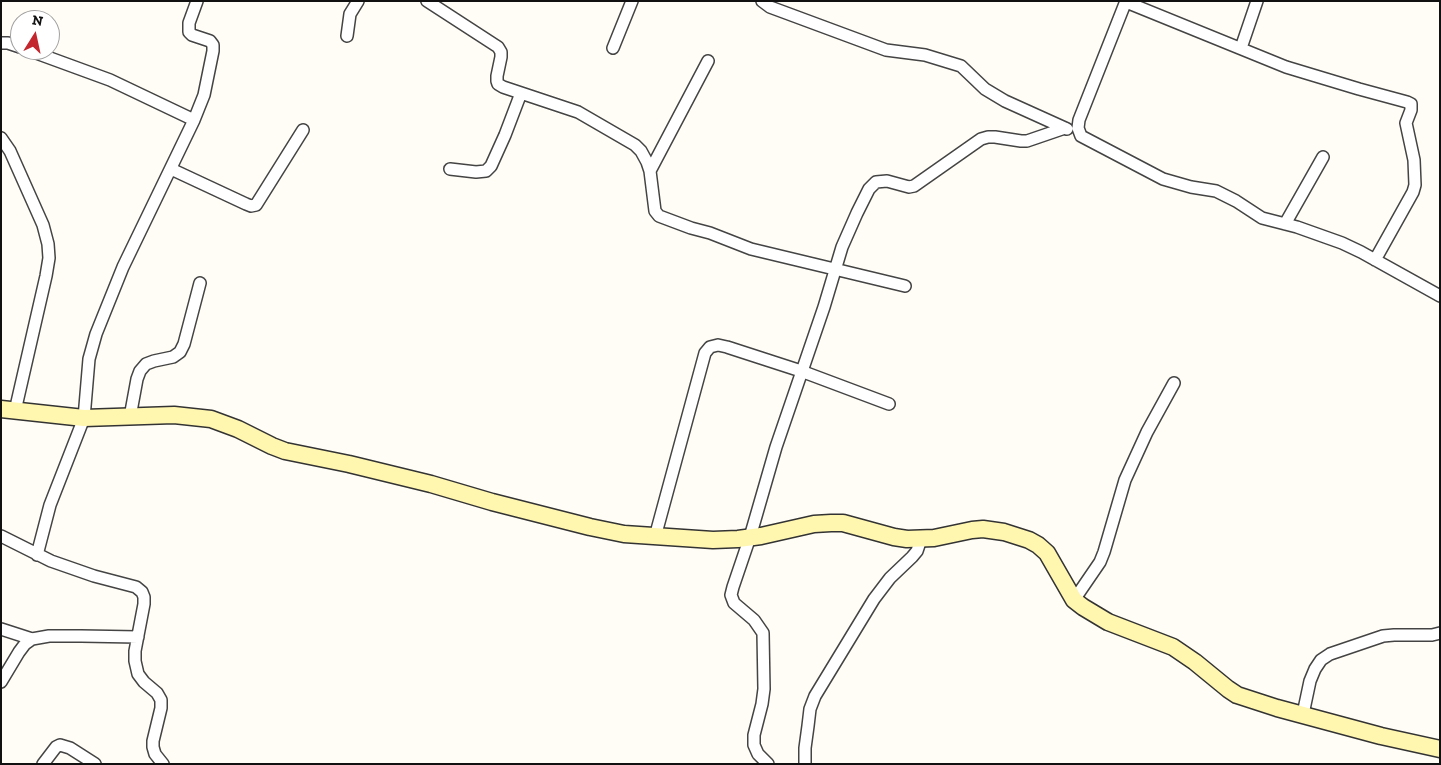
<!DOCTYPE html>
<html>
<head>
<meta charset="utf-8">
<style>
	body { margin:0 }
	#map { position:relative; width:1441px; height:765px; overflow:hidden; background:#fffdf5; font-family:"Zilla Slab",serif }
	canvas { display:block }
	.frame { position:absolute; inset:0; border:2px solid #111; pointer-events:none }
	.north { position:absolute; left:10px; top:10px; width:50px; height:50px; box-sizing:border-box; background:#fff; border:1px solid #a0a0a0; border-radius:50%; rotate:10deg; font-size:14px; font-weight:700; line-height:20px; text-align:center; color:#111 }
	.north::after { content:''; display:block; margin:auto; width:18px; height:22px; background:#c4262e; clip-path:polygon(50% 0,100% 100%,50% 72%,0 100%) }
</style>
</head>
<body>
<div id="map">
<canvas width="1441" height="765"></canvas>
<div class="frame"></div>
<div class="north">N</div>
</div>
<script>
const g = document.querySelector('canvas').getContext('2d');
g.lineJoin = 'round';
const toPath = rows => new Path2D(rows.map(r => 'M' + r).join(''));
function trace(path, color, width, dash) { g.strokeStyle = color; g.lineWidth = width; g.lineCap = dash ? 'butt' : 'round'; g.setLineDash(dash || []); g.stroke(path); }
const street = toPath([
	[427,1,498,47,501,52,501,57,497,76,497,81,498,84,503,87,578,112,635,145,641,151,647,162,650,171,655,211,659,216,691,228,710,233,751,249,905,286],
	[762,1,770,7,886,50,925,55,961,66,985,89,1005,101,1067,129],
	[1126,1,1079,120,1078,128,1081,136,1163,179,1191,187,1216,191,1236,201,1262,218,1297,227,1342,243,1361,252,1440,296],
	[1126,2,1286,67,1359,89,1407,102,1411,104,1411,110,1406,123,1414,160,1415,185,1413,192,1375,260],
	[347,36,350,14,358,1],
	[1,43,8,43,20,47],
	[613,48,632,1],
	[1241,48,1257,1],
	[28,50,110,80,194,120],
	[1,138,10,151,43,225,48,244,49,258,46,276,15,411],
	[171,169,246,204,251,206,256,205,303,130],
	[450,169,476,172,486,171,491,166,505,135,521,93],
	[650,171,708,61],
	[1285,224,1323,157],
	[130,417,137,379,140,371,146,364,154,361,173,357,180,352,184,344,200,283],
	[1,536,51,561,94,576,136,587,142,592,144,597,144,604,135,651,135,661,138,674,144,682,157,693,161,700,161,708,153,741,153,747,155,754,163,764],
	[655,537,705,353,710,347,718,345,727,347,801,371,889,404],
	[37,555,50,505,84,418,89,359,96,334,123,267,194,120,204,95,213,51,213,45,210,41,192,35,189,32,189,23,197,1],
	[1074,600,1100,562,1104,552,1125,480,1147,432,1174,383],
	[1,629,32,639],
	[1,682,19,652,25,644,32,639,49,636,81,636,138,637],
	[1303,714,1310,681,1315,669,1321,660,1330,654,1383,636,1394,635,1432,635,1440,633],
	[43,764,56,747,60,745,70,748,95,764],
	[768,764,758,754,754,745,754,735,762,704,764,689,763,633,754,620,734,603,731,595,733,587,750,537,776,447,824,307,842,247,857,213,869,189,876,182,887,181,909,187,914,186,981,139,988,137,995,137,1021,141,1027,141,1065,128],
	[805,764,805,748,808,726,810,709,815,696,874,599,890,578,912,557,917,551,921,539]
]);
const secondary = toPath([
	[1,409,84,418,174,415,211,419,238,429,272,446,285,451,349,464,431,484,492,502,590,527,624,534,713,540,738,539,761,536,814,524,831,523,843,523,894,537,907,539,934,538,972,530,983,529,1004,532,1029,540,1038,545,1047,553,1074,600,1083,607,1108,622,1173,647,1195,662,1228,689,1237,695,1277,708,1381,736,1440,749]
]);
trace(street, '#444', 14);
trace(secondary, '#333', 19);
trace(street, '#fff', 11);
trace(secondary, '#fff6b0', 16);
</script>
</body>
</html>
